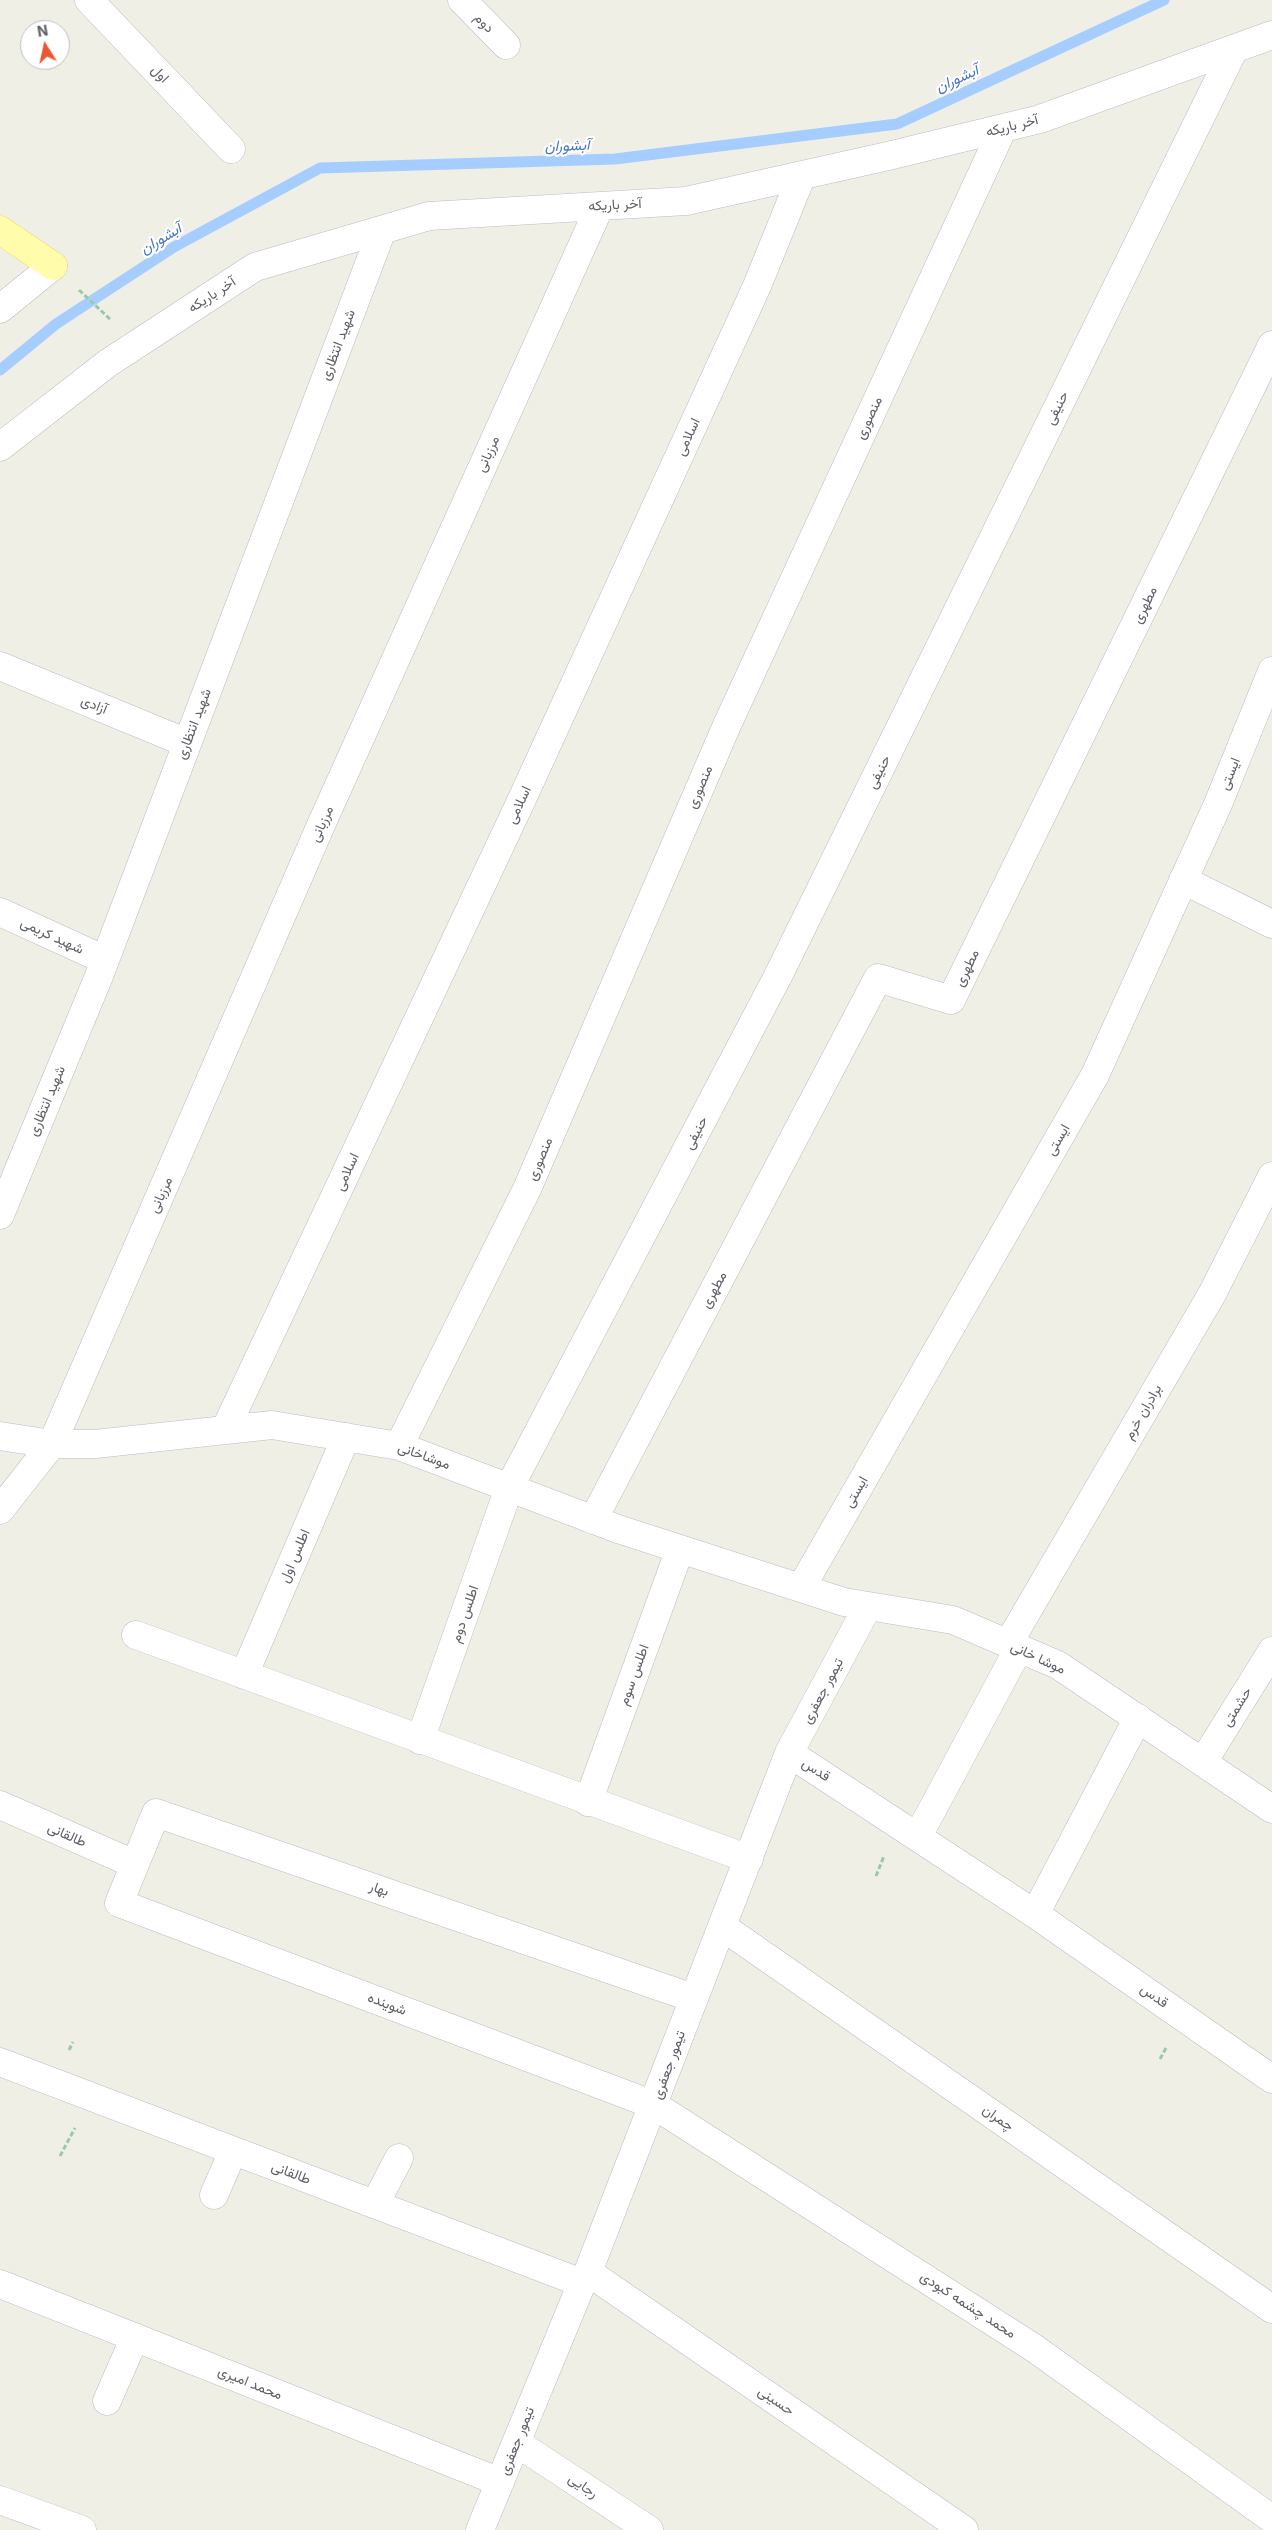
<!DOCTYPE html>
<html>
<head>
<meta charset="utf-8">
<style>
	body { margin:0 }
	#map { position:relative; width:1272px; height:2530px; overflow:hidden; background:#f0efe6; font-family:Inter,sans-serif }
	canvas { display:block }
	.north { position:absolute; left:20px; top:20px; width:50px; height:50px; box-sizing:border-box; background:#fff; border:1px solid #bebfc2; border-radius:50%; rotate:350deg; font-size:14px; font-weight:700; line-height:20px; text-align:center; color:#5d6066 }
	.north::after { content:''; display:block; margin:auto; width:18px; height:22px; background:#eb5730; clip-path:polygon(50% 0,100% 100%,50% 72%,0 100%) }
</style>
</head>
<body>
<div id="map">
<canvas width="1272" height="2530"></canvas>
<div class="north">N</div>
</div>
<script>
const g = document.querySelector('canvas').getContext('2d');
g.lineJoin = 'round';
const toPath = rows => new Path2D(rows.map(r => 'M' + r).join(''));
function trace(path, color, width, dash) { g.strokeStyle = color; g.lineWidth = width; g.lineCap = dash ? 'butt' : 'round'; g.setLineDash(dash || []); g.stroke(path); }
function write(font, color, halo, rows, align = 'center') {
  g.font = font + ' Inter,Vazirmatn,sans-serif'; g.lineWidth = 4.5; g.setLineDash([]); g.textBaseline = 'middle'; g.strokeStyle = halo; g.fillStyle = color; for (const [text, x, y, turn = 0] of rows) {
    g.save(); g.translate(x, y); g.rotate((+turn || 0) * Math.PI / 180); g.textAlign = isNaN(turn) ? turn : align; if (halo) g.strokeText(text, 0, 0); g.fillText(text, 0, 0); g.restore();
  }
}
trace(toPath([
	[0,370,56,324,174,247,320,168,615,159,897,124,1164,0]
]), '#a6cdff', 11);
const minor = toPath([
	[89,0,231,149],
	[462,0,506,45],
	[0,309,53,266],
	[0,447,108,363,255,267,429,216,686,201,888,156,1040,119,1272,35],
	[0,666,187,743],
	[1183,880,1272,924],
	[0,912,105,960],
	[0,1215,99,976,382,230],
	[225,1430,522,799,757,286,802,175],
	[0,1436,52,1444,95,1444,272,1425,399,1446,618,1529,844,1602,953,1620,1058,1665,1272,1809],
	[399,1446,527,1189,727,725,1003,128],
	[0,1510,52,1444,321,825,600,206],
	[593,1520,878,978,951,1000,1272,345],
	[801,1588,1095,1075,1218,804,1272,671],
	[136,1635,749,1859],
	[1008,1644,1212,1294,1272,1176],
	[244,1675,346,1437],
	[420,1740,509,1488,779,974,1234,49],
	[789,1753,1035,1914,1272,2079],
	[1203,1762,1272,1651],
	[588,1802,680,1549],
	[0,1805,134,1864],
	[918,1836,1019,1648],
	[1035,1914,1138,1718],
	[723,1927,1272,2309],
	[693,1998,156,1813,119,1903,654,2105,1034,2348,1272,2519],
	[0,2062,582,2283],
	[214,2195,233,2151],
	[375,2204,399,2158],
	[588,2272,964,2530],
	[0,2284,500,2482],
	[107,2401,135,2337],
	[517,2443,649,2530],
	[0,2500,82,2530],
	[480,2530,582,2283,588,2272,789,1753,868,1606]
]);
const major = toPath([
	[0,230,53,266]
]);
trace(minor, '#babcc1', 29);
trace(major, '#f3dc5b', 29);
trace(toPath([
	[79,290,111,320],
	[876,1876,884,1856],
	[69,2050,73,2042],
	[1160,2059,1166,2048],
	[60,2156,75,2128]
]), '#9bc8ad', 3, [5, 2.5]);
trace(minor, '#fff', 28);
trace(major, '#fffcab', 28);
write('14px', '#5d6066', '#fff', [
	["دوم",484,23,46],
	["اول",160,74,46],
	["آخر باریکه",1012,126,-14],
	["آخر باریکه",615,205,-3],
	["آخر باریکه",212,295,-33],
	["شهید انتظاری",338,345,-69],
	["حنیفی",1057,408,-64],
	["منصوری",869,418,-65],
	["اسلامی",688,437,-65],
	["مرزبانی",488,454,-66],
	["مطهری",1145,605,-64],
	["آزادی",94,705,22],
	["شهید انتظاری",194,724,-69],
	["حنیفی",879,772,-64],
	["ایستی",1230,774,-68],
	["منصوری",700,787,-67],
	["اسلامی",519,805,-65],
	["مرزبانی",322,824,-66],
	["شهید کریمی",52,936,25],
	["مطهری",967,968,-64],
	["شهید انتظاری",47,1101,-67],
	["حنیفی",696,1133,-62],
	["ایستی",1058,1140,-60],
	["منصوری",540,1159,-67],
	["اسلامی",347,1172,-65],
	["مرزبانی",161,1195,-66],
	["مطهری",714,1290,-62],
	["برادران خرم",1143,1412,-60],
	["موشاخانی",424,1456,20],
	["ایستی",856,1492,-60],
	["اطلس اول",295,1556,-67],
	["اطلس دوم",465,1614,-71],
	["موشا خانی",1038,1658,25],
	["اطلس سوم",634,1675,-70],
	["تیمور جعفری",823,1691,-62],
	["حشمتی",1237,1707,-58],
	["قدس",816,1770,33],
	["طالقانی",67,1835,24],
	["بهار",379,1889,19],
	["قدس",1154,1996,35],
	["شوینده",387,2004,21],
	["تیمور جعفری",669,2065,-70],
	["چمران",998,2118,35],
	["طالقانی",291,2173,21],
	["محمد چشمه کبودی",968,2305,33],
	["محمد امیری",250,2383,22],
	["حسینی",776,2401,34],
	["تیمور جعفری",517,2441,-68],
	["رجایی",583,2486,34]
]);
write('italic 15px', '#4674c5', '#fff', [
	["آبشوران",957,79,-25],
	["آبشوران",567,146,-2],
	["آبشوران",161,239,-31]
]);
</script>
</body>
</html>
